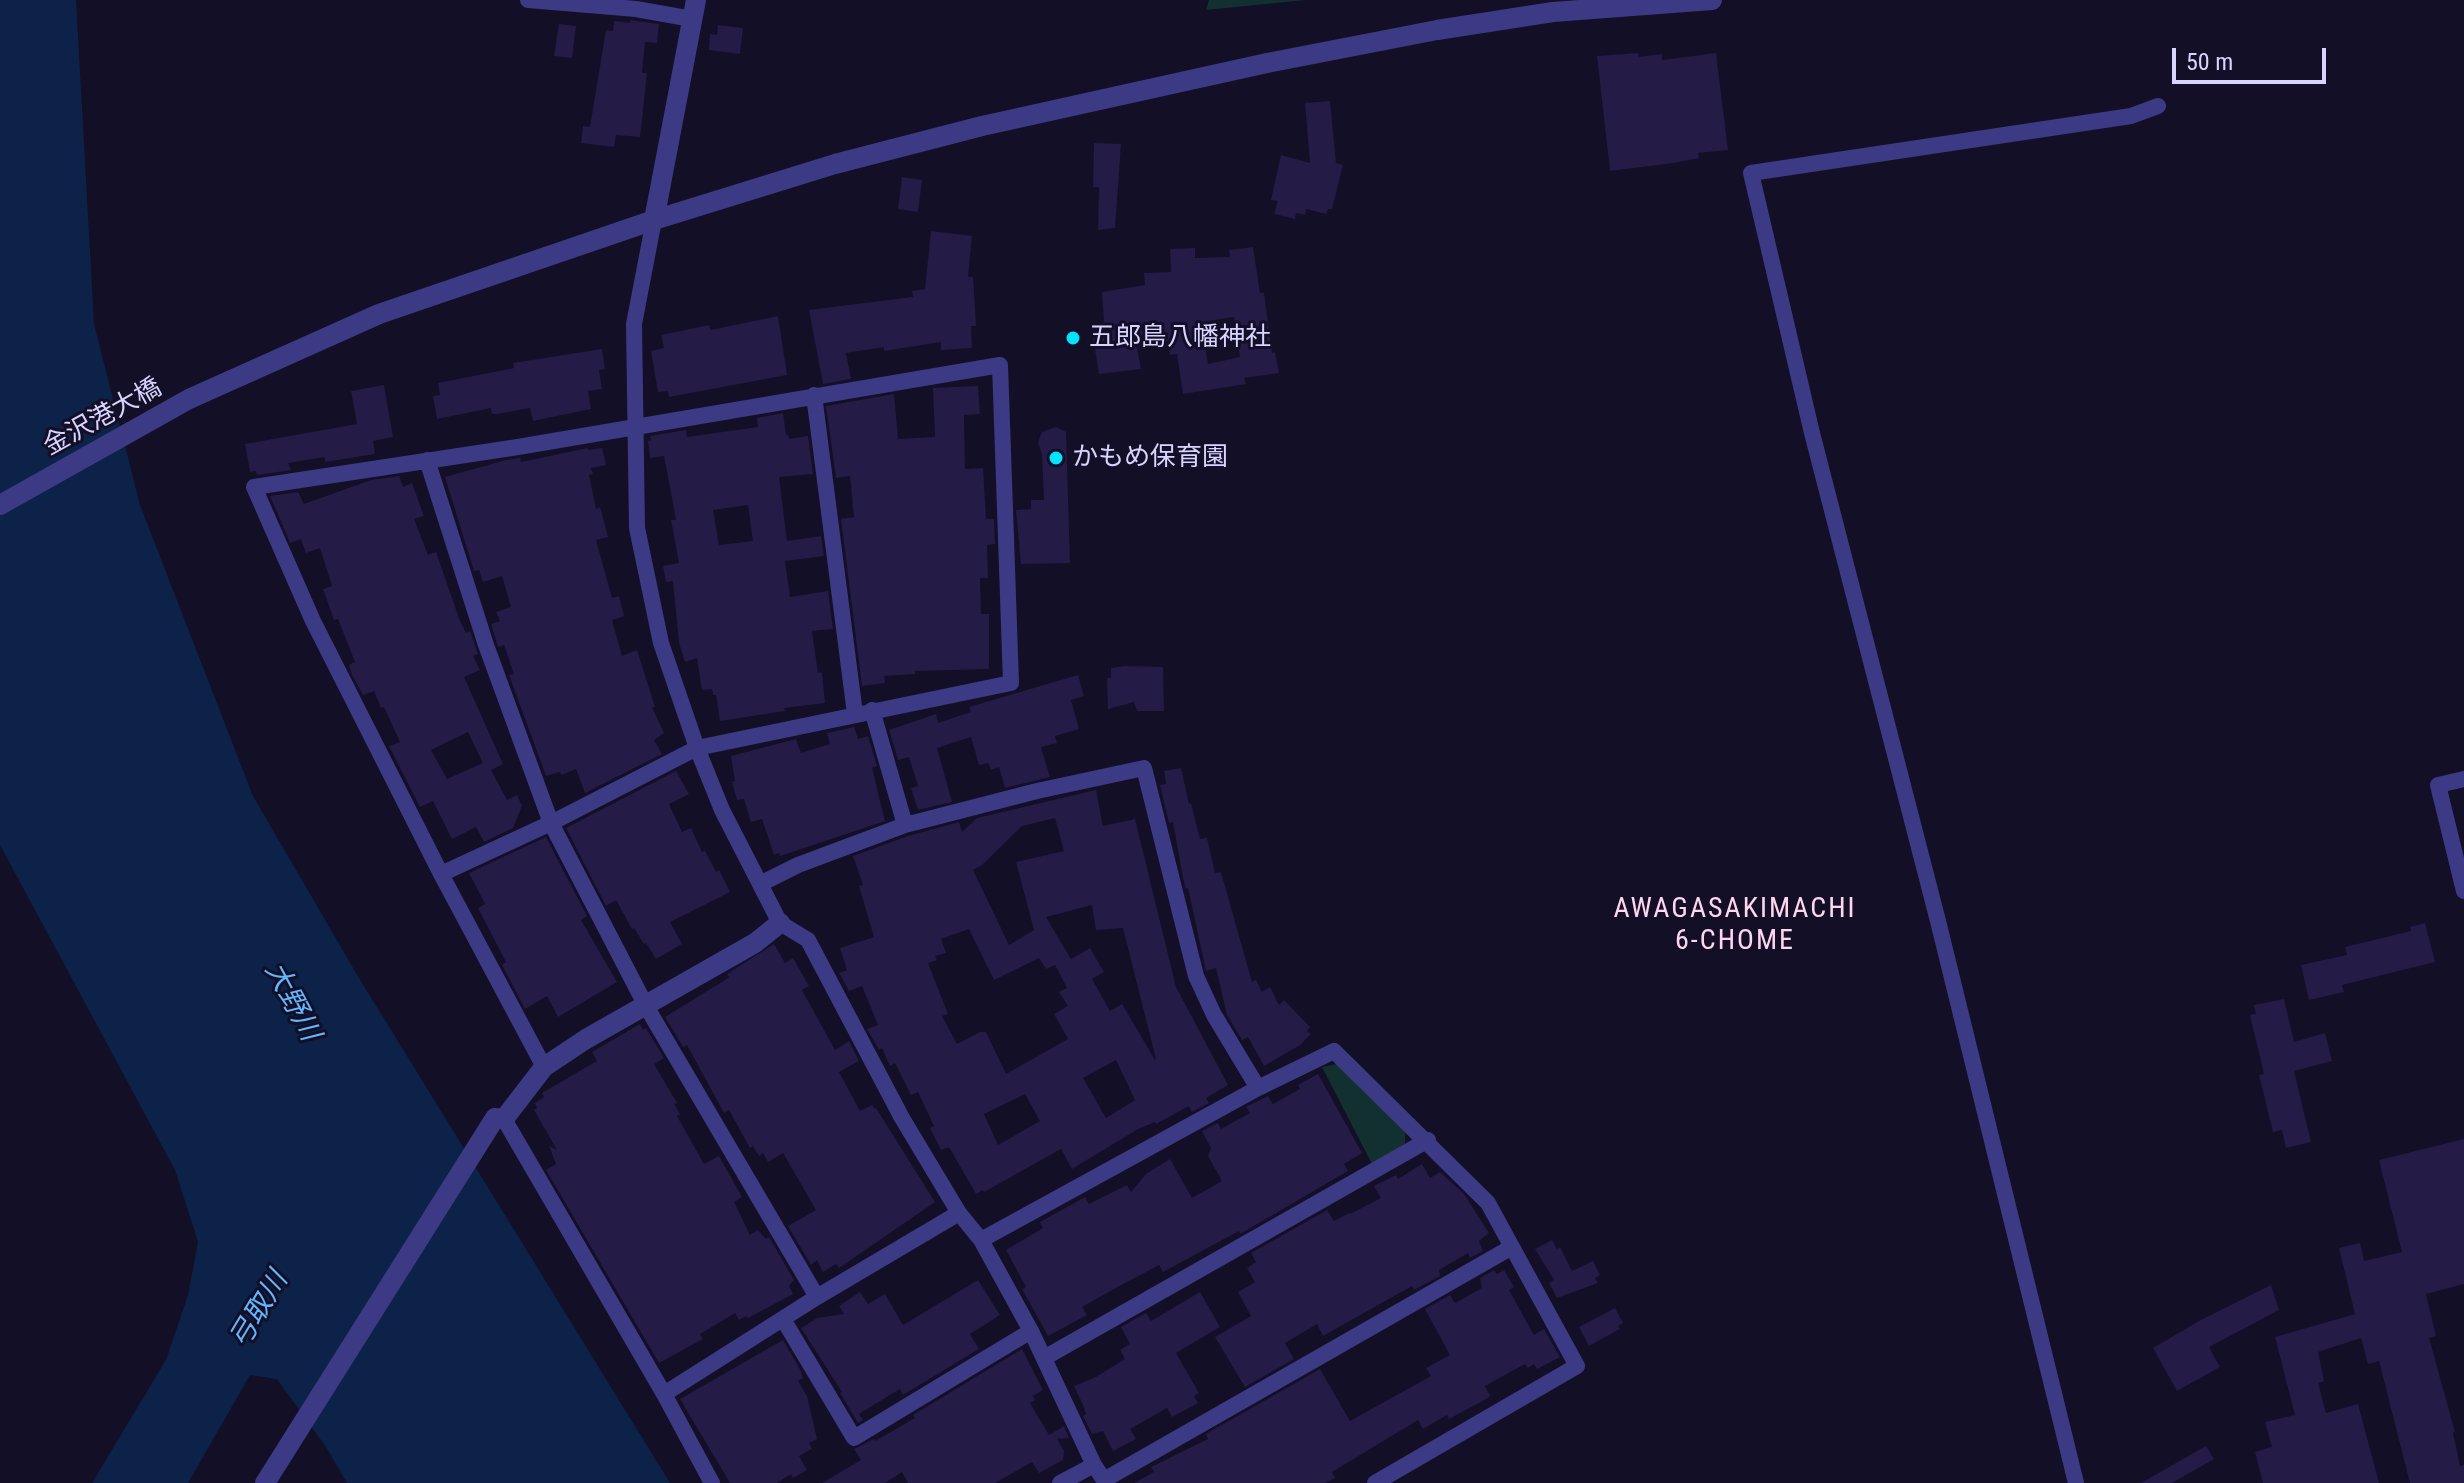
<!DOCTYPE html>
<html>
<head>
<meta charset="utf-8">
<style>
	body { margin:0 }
	#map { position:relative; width:2464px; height:1483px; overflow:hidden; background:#130f26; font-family:"Roboto Condensed",sans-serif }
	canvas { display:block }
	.scale { position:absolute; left:2172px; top:48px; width:154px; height:36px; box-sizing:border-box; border:4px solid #d9d4ff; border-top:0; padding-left:10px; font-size:24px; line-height:28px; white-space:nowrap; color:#d9d4ff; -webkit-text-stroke:6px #130f26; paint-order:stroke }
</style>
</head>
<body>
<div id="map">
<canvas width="2464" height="1483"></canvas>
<div class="scale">50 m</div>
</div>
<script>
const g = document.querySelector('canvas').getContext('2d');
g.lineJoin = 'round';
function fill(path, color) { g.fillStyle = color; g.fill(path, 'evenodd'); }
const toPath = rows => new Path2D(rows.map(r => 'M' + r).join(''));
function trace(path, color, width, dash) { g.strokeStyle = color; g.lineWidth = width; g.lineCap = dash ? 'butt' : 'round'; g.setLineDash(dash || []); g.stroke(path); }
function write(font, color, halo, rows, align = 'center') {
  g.font = font + ' "Roboto Condensed","Noto Sans JP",sans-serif'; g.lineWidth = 6; g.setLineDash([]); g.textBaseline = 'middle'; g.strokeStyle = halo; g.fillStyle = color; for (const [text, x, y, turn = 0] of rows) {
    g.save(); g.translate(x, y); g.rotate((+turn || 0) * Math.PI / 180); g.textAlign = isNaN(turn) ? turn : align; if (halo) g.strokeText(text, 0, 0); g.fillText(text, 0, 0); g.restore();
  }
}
fill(toPath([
	[1209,0,1306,0,1206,10],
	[1337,1064,1405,1132,1405,1144,1372,1164,1322,1067]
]), '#12302f');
fill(toPath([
	[0,0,76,0,94,324,140,505,253,796,359,978,670,1483,347,1483,326,1447,277,1379,250,1375,188,1483,92,1483,166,1360,188,1295,198,1242,175,1170,0,845]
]), '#0c2248');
fill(toPath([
	[630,20,659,24,657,43,645,42,642,73,647,73,640,137,616,135,614,147,581,143,583,126,590,127,606,30,613,31,614,21,630,23],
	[559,24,576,26,572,58,554,56],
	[718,25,743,28,740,54,709,50,710,34,717,35],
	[1638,53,1639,57,1662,54,1662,60,1716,53,1728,150,1698,153,1699,158,1674,163,1610,171,1597,56],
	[1330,101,1336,163,1343,165,1332,209,1328,209,1326,214,1306,209,1305,215,1296,213,1295,219,1274,214,1278,201,1271,200,1281,155,1310,163,1305,103],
	[1094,143,1121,144,1115,228,1098,230,1099,187,1093,187],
	[902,177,922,180,918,212,898,209],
	[931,231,972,236,968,277,973,277,974,293,976,326,971,326,972,348,941,350,941,342,884,351,884,347,846,353,851,379,823,384,809,310,913,297,912,291,925,289],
	[1253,247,1260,293,1264,293,1272,353,1275,352,1279,373,1244,378,1246,384,1183,394,1177,354,1170,355,1166,334,1135,338,1141,369,1099,374,1092,331,1097,330,1096,324,1104,322,1102,292,1145,285,1144,273,1171,272,1170,249,1195,248,1195,258,1230,257,1229,250],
	[1234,317,1240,357,1208,364,1201,322],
	[778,316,787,375,669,397,668,391,658,392,651,351,664,348,661,335,709,325,711,330],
	[602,349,605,369,599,370,602,389,588,391,591,409,533,421,530,408,497,414,492,414,491,408,437,419,433,396,440,395,438,383,514,368,513,363],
	[384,385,393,437,373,441,375,454,325,462,325,457,288,463,291,470,258,475,255,471,250,472,245,444,357,424,351,391],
	[978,386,980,414,964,415,965,469,983,468,986,519,994,519,995,544,987,545,988,578,980,578,981,614,989,614,989,669,915,671,915,674,884,676,885,683,862,686,841,519,854,517,850,476,836,478,826,406,894,394,898,439,935,437,933,388],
	[783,413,786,435,788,435,789,439,808,436,813,474,779,477,787,541,821,536,824,556,785,561,790,597,828,591,833,629,812,631,818,673,822,672,825,703,784,708,785,711,720,721,716,695,713,695,712,689,702,690,697,658,685,662,679,643,673,581,666,582,663,566,679,563,671,520,676,520,664,456,650,458,648,441,651,440,650,436,686,430,687,437,758,427,757,418],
	[748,505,753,541,719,545,713,510],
	[1056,427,1066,432,1070,563,1021,564,1016,510,1031,509,1031,500,1044,500,1042,455,1038,442,1042,432],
	[588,448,588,450,602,448,606,465,591,468,593,474,589,475,596,509,600,507,608,537,596,540,612,598,619,596,624,616,612,620,622,656,637,650,655,707,652,707,664,733,654,740,662,754,585,793,576,769,561,775,560,772,546,776,509,675,514,674,504,645,498,647,491,624,500,621,496,612,511,607,502,576,483,582,479,570,474,571,445,477,506,460,520,458,521,462],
	[399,476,403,487,412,483,424,516,414,519,428,555,436,552,460,621,466,633,470,631,478,654,473,656,480,670,464,677,503,764,491,770,507,800,517,795,522,806,513,828,484,842,476,827,452,839,433,801,420,807,389,746,400,742,384,707,381,708,374,691,363,695,352,675,349,665,355,662,338,619,334,620,323,589,332,586,320,548,306,553,301,539,290,543,270,496,298,492,304,504,371,480],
	[468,732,483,763,447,779,431,750],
	[1125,666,1163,667,1164,711,1137,711,1134,702,1108,709,1107,678,1111,678,1111,668],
	[1078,675,1084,696,1071,700,1079,729,1055,736,1057,743,1041,747,1050,777,1005,788,999,767,991,770,988,763,979,765,971,737,937,748,952,802,918,810,911,788,918,786,909,757,898,760,889,730,936,714,938,723,971,712,969,707],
	[854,727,858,739,868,736,877,766,872,768,885,821,780,856,779,853,774,855,762,819,751,822,744,799,737,800,732,782,735,781,731,756,796,739,801,753,830,744,827,733],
	[1181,768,1189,804,1191,803,1200,839,1207,838,1215,873,1221,872,1252,982,1256,980,1262,992,1270,987,1279,1005,1284,1000,1310,1027,1307,1031,1311,1034,1300,1045,1264,1066,1248,1037,1242,1040,1227,1015,1216,968,1206,971,1188,888,1186,889,1183,878,1173,822,1169,823,1160,785,1166,784,1164,771],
	[676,771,689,794,669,804,682,832,691,828,702,852,705,851,716,872,719,870,730,892,670,922,682,944,656,959,646,943,644,944,634,928,632,929,616,900,606,906,566,828],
	[1096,790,1103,826,1135,819,1176,987,1228,1085,1206,1098,1209,1103,1192,1112,1189,1106,1156,1124,1155,1122,1138,1129,1072,1169,1061,1149,984,1192,983,1190,976,1194,949,1147,941,1150,930,1128,934,1126,918,1092,911,1095,895,1063,890,1066,882,1048,879,1050,867,1029,878,1025,862,986,849,991,839,973,847,970,840,948,874,937,859,886,863,885,853,856,908,836,959,822,962,832,977,818],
	[1055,818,1064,851,1016,862,1034,930,1009,945,973,870,982,865,1022,826],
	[1092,905,1096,930,1123,928,1156,1059,1155,1060,1122,1004,1110,1011,1092,979,1104,972,1090,948,1071,959,1046,917],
	[969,929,994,980,1039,958,1046,969,1055,965,1067,988,1059,992,1068,1006,1054,1014,1068,1039,1006,1074,986,1032,980,1032,957,1044,942,1016,948,1014,928,963,937,960,935,956,946,953,941,939],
	[1116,1060,1135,1100,1106,1118,1083,1078],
	[1025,1094,1040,1121,998,1145,984,1114],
	[546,837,587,916,581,920,617,982,558,1017,547,996,525,1009,502,965,506,962,478,908,485,904,469,873],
	[2425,923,2435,962,2342,985,2344,992,2309,1000,2301,965,2347,955,2345,947,2411,931,2410,927],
	[774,944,785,963,793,958,809,986,802,990,835,1050,849,1041,859,1061,839,1072,860,1111,872,1105,875,1109,876,1108,935,1202,839,1268,836,1264,823,1272,817,1260,811,1265,788,1226,816,1210,783,1153,768,1162,763,1153,759,1156,753,1146,750,1148,729,1110,724,1113,687,1045,683,1047,665,1017,722,982,729,977,727,974],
	[2284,999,2294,1042,2325,1033,2332,1061,2294,1071,2311,1142,2286,1148,2282,1130,2273,1132,2259,1075,2264,1074,2250,1015,2256,1014,2254,1005],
	[640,1024,643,1030,646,1028,664,1058,654,1064,677,1103,674,1104,680,1114,677,1116,704,1164,719,1156,742,1197,734,1202,750,1235,758,1230,766,1239,769,1237,794,1280,789,1286,793,1294,748,1318,746,1316,739,1320,735,1313,700,1334,703,1339,659,1363,546,1170,556,1164,549,1146,557,1150,534,1110,537,1108,535,1103,544,1097,542,1093,597,1061,592,1052],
	[1318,1074,1362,1153,1344,1164,1348,1171,1240,1234,1239,1231,1163,1272,1159,1265,1114,1289,1082,1307,1087,1315,1048,1336,1022,1289,1026,1287,1006,1250,1043,1228,1040,1222,1085,1197,1089,1204,1127,1185,1131,1192,1146,1174,1170,1159,1192,1198,1222,1181,1208,1156,1211,1148,1202,1131,1218,1123,1221,1129,1250,1113,1246,1107,1268,1096,1273,1104,1300,1089,1298,1085],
	[2464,1139,2464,1284,2426,1294,2436,1336,2429,1338,2455,1432,2453,1433,2460,1466,2464,1465,2464,1483,2410,1483,2379,1361,2368,1364,2361,1338,2318,1352,2324,1381,2318,1383,2326,1413,2358,1404,2379,1483,2263,1483,2255,1452,2272,1447,2265,1422,2295,1415,2275,1337,2355,1314,2339,1248,2360,1243,2364,1261,2402,1252,2379,1160],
	[1422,1164,1430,1178,1440,1172,1464,1194,1489,1233,1479,1241,1483,1251,1470,1258,1468,1253,1439,1270,1440,1276,1414,1290,1412,1286,1323,1336,1317,1324,1285,1343,1294,1359,1245,1387,1215,1337,1251,1316,1238,1292,1255,1282,1247,1268,1256,1262,1251,1253,1327,1210,1334,1221,1349,1213,1350,1214,1381,1198,1374,1186,1396,1175,1398,1179],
	[1552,1240,1557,1249,1560,1247,1572,1271,1593,1261,1600,1275,1595,1278,1598,1283,1557,1298,1549,1283,1554,1280,1535,1249],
	[1494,1270,1497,1274,1504,1270,1514,1287,1509,1290,1534,1335,1544,1329,1560,1357,1537,1369,1534,1364,1528,1368,1525,1364,1485,1386,1490,1396,1488,1398,1449,1419,1447,1415,1423,1429,1418,1420,1332,1472,1335,1478,1325,1483,1134,1483,1154,1472,1151,1467,1208,1439,1206,1434,1320,1369,1350,1421,1431,1376,1426,1368,1450,1355,1425,1309,1450,1295,1455,1303,1482,1288,1480,1278],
	[978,1280,1000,1315,970,1334,979,1349,903,1395,900,1389,859,1414,863,1420,858,1423,840,1393,842,1392,801,1328,817,1318,844,1314,839,1306,860,1292,868,1304,885,1294,903,1325],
	[2271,1285,2279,1310,2209,1347,2220,1367,2177,1391,2153,1348,2199,1321],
	[1200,1292,1220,1327,1176,1353,1199,1393,1194,1396,1198,1403,1172,1417,1167,1408,1130,1429,1136,1439,1113,1451,1103,1431,1092,1434,1083,1416,1086,1414,1084,1407,1074,1386,1096,1377,1125,1359,1120,1350,1130,1344,1121,1327,1146,1313,1151,1321],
	[1615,1308,1623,1323,1618,1326,1620,1329,1589,1346,1579,1327],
	[783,1340,801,1371,803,1378,798,1381,807,1396,817,1439,809,1443,812,1449,799,1456,807,1470,793,1478,791,1474,777,1483,730,1483,680,1399],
	[1022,1349,1043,1390,1033,1396,1035,1400,1030,1403,1049,1435,1064,1426,1069,1438,1057,1439,1064,1451,1063,1460,1039,1473,1032,1462,995,1483,908,1483,902,1472,885,1483,822,1483,861,1460,854,1449,874,1439,875,1441,915,1418,913,1415],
	[2206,1446,2214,1459,2172,1483,2141,1483]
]), '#241b47');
trace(toPath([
	[528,0,636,9,692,19],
	[654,220,634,324,637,528,661,643,697,748,722,810,780,923,808,940,902,1118,959,1213,981,1240,1031,1331,1094,1465,1106,1483],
	[814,395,855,714],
	[427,460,486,645,551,823,646,1006,817,1297],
	[872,710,905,825],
	[2464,779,2438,785,2464,891],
	[441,874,551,823,697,748,1011,683,1000,365,518,447,254,487,313,621,441,874,544,1067],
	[760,884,798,865,905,825,1037,791,1144,768,1196,976,1214,1015,1258,1088,981,1240],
	[1258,1088,1334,1051,1488,1203,1577,1366,1375,1483],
	[504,1119,664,1394,712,1483],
	[783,1319,854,1438,1031,1331],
	[1044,1358,1428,1140],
	[664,1394,817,1297,959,1213],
	[1104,1480,1512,1247],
	[1060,1483,1094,1465],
	[2076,1483,1938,921,1812,433,1751,173,2131,116,2158,106]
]), '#3d3a85', 16);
trace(toPath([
	[654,220,696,0],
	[0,505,189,399,379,314,654,220,835,164,982,126,1267,63,1437,30,1553,12,1712,0],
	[265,1483,495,1118,504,1119,544,1067,586,1039,755,943,780,923]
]), '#3d3a85', 20);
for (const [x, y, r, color] of [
	[1073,338,8,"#00e5ff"],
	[1056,458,8,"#00e5ff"]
]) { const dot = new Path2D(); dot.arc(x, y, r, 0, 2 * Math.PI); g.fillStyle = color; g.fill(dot); trace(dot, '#130f26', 3); }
write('26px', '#d9d4ff', '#130f26', [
	["五郎島八幡神社",1089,338],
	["かもめ保育園",1072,458]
], 'left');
write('26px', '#d9d4ff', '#130f26', [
	["金沢港大橋",103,418,-29]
]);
g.letterSpacing = '2px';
write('28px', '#ffd6f0', '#130f26', [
	["AWAGASAKIMACHI",1735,910],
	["6-CHOME",1735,942]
]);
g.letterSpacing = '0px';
write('italic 28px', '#62b6ff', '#130f26', [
	["大野川",291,1002,62],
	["弓取川",260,1311,-59]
]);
</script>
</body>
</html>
